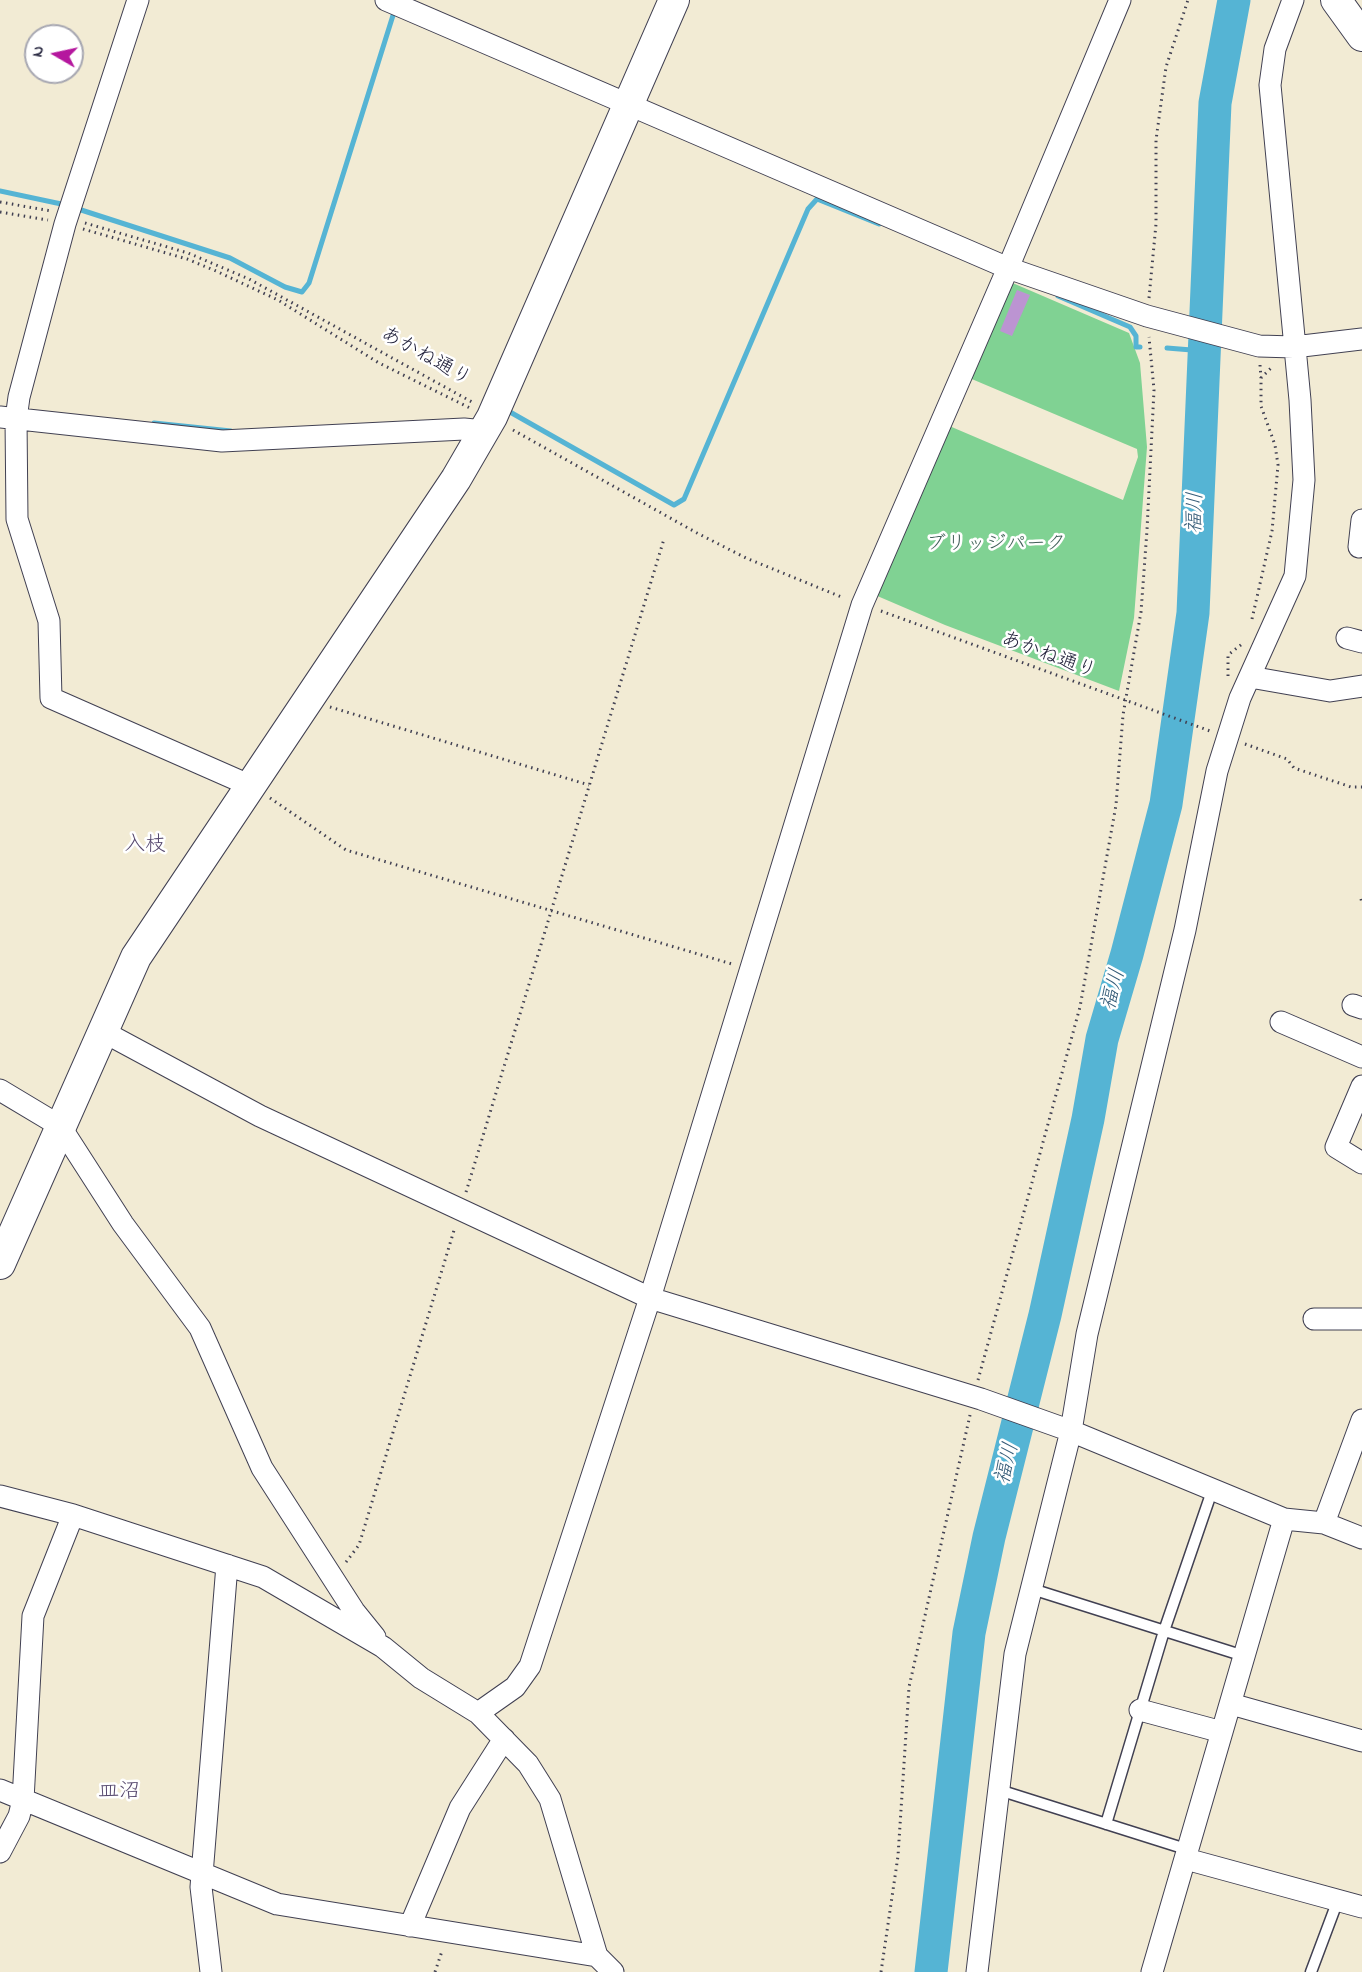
<!DOCTYPE html>
<html>
<head>
<meta charset="utf-8">
<style>
	body { margin:0 }
	#map { position:relative; width:1362px; height:1972px; overflow:hidden; background:#f2ebd4; font-family:"Indie Flower",sans-serif }
	canvas { display:block }
	.north { position:absolute; left:24px; top:24px; width:60px; height:60px; box-sizing:border-box; background:#fff; border:2px solid #a7a7b1; border-radius:50%; rotate:279deg; font-size:16px; font-weight:700; line-height:24px; text-align:center; color:#22223b }
	.north::after { content:''; display:block; margin:auto; width:21px; height:27px; background:#b5179e; clip-path:polygon(50% 0,100% 100%,50% 72%,0 100%) }
</style>
</head>
<body>
<div id="map">
<canvas width="1362" height="1972"></canvas>
<div class="north">N</div>
</div>
<script>
const g = document.querySelector('canvas').getContext('2d');
g.lineJoin = 'round';
function fill(path, color) { g.fillStyle = color; g.fill(path, 'evenodd'); }
const toPath = rows => new Path2D(rows.map(r => 'M' + r).join(''));
function trace(path, color, width, dash) { g.strokeStyle = color; g.lineWidth = width; g.lineCap = dash ? 'butt' : 'round'; g.setLineDash(dash || []); g.stroke(path); }
function write(font, color, halo, rows, align = 'center') {
  g.font = font + ' "Indie Flower","Klee One",sans-serif'; g.lineWidth = 5; g.setLineDash([]); g.textBaseline = 'middle'; g.strokeStyle = halo; g.fillStyle = color; for (const [text, x, y, turn = 0] of rows) {
    g.save(); g.translate(x, y); g.rotate((+turn || 0) * Math.PI / 180); g.textAlign = isNaN(turn) ? turn : align; if (halo) g.strokeText(text, 0, 0); g.fillText(text, 0, 0); g.restore();
  }
}
fill(toPath([
	[1008,281,1129,333,1140,363,1147,447,1134,618,1119,691,945,625,875,595,947,425,1123,500,1138,457,1137,449,967,377]
]), '#80d293');
trace(toPath([
	[0,191,66,205],
	[75,208,230,258,285,287,302,292,309,283,395,9],
	[1058,296,1130,327,1136,336,1136,347,1140,347],
	[1167,348,1204,351],
	[510,412,674,505,684,499,808,209,817,199,879,224],
	[154,423,231,431]
]), '#55b4d4', 5);
trace(toPath([
	[931,1972,969,1633,989,1537,1045,1315,1088,1119,1102,1039,1127,954,1166,804,1193,613,1215,103,1234,0]
]), '#55b4d4', 33);
fill(toPath([
	[1017,290,1030,295,1012,336,1000,331]
]), '#bc94d2');
const lane = toPath([
	[1032,1589,1244,1656],
	[999,1790,1189,1850],
	[1106,1824,1164,1631,1212,1491],
	[1311,1972,1338,1900]
]);
const street = toPath([
	[138,0,65,224,19,397,16,419,17,519,49,621,51,698,251,786],
	[386,0,1008,268,1147,316,1259,346,1294,347,1362,339],
	[0,417,222,441,464,429,484,431],
	[1359,547,1362,520],
	[1347,638,1362,642],
	[1250,677,1330,691,1362,686],
	[1353,1005,1362,1008],
	[1281,1022,1362,1057],
	[102,1031,260,1116,650,1298,981,1399,1071,1431,1284,1519,1324,1523,1362,1538],
	[1362,1086,1336,1147,1362,1163],
	[0,1090,60,1126,123,1224,200,1328,262,1468,354,1611,375,1637],
	[1314,1319,1362,1319],
	[0,1496,73,1515,263,1577,383,1647,421,1678,478,1713,528,1764,550,1799,597,1956,613,1972],
	[1324,1523,1362,1420],
	[1231,1704,1362,1741],
	[1140,1710,1222,1732],
	[478,1713,515,1687,530,1666,650,1298,862,605,1008,268,1120,0],
	[0,1790,277,1904,597,1956],
	[0,1852,19,1816,23,1800,33,1616,73,1515],
	[1186,1859,1362,1907],
	[410,1926,460,1808,504,1739],
	[211,1972,201,1887,227,1565],
	[977,1972,1015,1654,1071,1431,1087,1334,1185,930,1217,771,1240,698,1295,576,1304,480,1300,400,1270,85,1275,49,1293,0],
	[1152,1972,1284,1519]
]);
const secondary = toPath([
	[1336,0,1362,36],
	[0,1264,136,957,456,479,492,417,674,0]
]);
trace(lane, '#414052', 13);
trace(street, '#414052', 23);
trace(secondary, '#414052', 32);
trace(toPath([
	[0,202,51,211],
	[0,212,48,220],
	[85,223,188,253,249,279,472,402],
	[83,229,187,259,216,271,278,300,379,363,470,408],
	[1149,298,1156,224,1156,140,1166,67,1188,0],
	[1260,365,1261,378],
	[513,430,697,533,746,558,844,598],
	[881,611,1210,731],
	[1252,619,1272,531,1278,465,1275,445,1261,406,1261,378,1273,366],
	[1228,676,1228,655,1242,644],
	[330,707,589,785],
	[1245,744,1287,759,1294,768,1351,787,1362,787],
	[270,798,346,850,732,964],
	[1361,899,1362,903],
	[466,1192,664,539],
	[978,1380,1080,1007,1116,805,1123,715,1141,612,1147,530,1154,390,1149,337],
	[346,1562,359,1545,455,1227],
	[435,1972,442,1951],
	[881,1972,898,1856,909,1687,970,1415]
]), '#414052', 3, [1.5, 4.5]);
trace(lane, '#fff', 10);
trace(street, '#fff', 21);
trace(secondary, '#fff', 30);
write('20px', '#22223b', '#fff', [
	["あかね通り",425,358,29],
	["あかね通り",1048,657,20]
]);
write('20px', '#43605a', '#fff', [
	["ブリッジパーク",996,546]
]);
write('italic 21px', '#365c78', '#fff', [
	["福川",1197,513,-88],
	["福川",1115,990,-75],
	["福川",1009,1464,-76]
]);
write('21px', '#584a70', '#fff', [
	["入枝",145,847],
	["皿沼",119,1794]
]);
</script>
</body>
</html>
